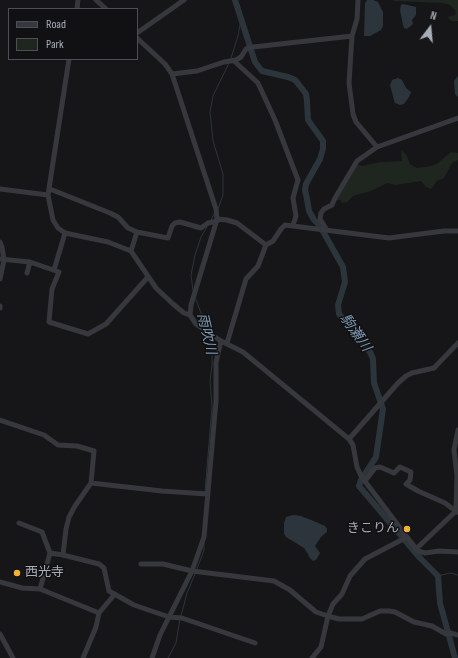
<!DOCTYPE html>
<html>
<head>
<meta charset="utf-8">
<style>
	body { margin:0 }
	#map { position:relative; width:458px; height:658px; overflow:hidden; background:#161618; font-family:"Sofia Sans Condensed",sans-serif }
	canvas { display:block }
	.legend { position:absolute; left:8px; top:8px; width:130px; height:52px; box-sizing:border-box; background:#111113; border:1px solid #4d4f55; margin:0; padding:5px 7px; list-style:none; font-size:12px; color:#a8adb8 }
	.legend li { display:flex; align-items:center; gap:8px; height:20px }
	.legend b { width:20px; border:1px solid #4d4f55 }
	.north { position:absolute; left:410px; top:8px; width:40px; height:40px; -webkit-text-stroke:3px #111113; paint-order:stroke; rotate:16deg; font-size:11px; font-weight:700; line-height:16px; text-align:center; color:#a8adb8 }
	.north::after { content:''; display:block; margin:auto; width:14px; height:18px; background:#a8adb8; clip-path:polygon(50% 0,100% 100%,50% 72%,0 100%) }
</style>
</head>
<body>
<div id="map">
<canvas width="458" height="658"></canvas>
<ul class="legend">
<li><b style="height:5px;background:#37383d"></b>Road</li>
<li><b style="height:11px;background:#1e261f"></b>Park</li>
</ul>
<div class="north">N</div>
</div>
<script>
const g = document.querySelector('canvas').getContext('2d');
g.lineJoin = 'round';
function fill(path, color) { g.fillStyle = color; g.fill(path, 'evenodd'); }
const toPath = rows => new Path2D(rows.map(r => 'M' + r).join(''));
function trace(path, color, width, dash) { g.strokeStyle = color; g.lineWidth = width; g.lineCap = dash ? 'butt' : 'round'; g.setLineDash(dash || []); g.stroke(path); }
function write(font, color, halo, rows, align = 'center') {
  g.font = font + ' "Sofia Sans Condensed","Noto Sans JP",sans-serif'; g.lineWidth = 3; g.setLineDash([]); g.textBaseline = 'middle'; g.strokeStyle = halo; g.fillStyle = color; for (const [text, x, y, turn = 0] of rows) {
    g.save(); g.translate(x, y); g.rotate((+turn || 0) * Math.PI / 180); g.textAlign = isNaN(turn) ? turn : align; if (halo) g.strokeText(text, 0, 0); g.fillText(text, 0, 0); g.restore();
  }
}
fill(toPath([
	[392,0,458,0,458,21,452,21,449,19,448,17,455,15,456,11,450,5,443,3,394,1],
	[402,150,407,156,410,164,417,168,432,166,438,163,451,152,458,153,458,160,452,163,444,178,437,181,431,189,426,187,421,181,395,185,387,183,371,191,353,196,347,202,341,203,341,200,335,200,356,164,362,166,380,162,402,161,401,154]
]), '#1e261f');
fill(toPath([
	[367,0,373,0,378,2,383,12,383,26,381,30,370,36,364,36,365,3],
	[403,4,416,7,416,15,412,20,413,24,407,29,404,28,403,25,400,10,401,5],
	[458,76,458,97,455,94,454,81],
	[398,78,402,80,406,88,411,92,409,97,404,104,400,105,395,103,394,100,390,85,392,80],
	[293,515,301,516,316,522,325,526,327,529,327,532,321,537,315,546,320,553,316,560,313,561,309,557,308,554,304,548,286,537,284,534,284,523,286,517]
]), '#2c353c');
trace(toPath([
	[231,58,238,36,241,19],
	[218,209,223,195,223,174,213,141,210,112,213,96,229,63],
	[211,220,214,214],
	[193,290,191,275,195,255,201,237,207,227],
	[195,297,207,329],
	[205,492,212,407,210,381,212,365,212,350,209,336],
	[197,569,204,550,204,543],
	[438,576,450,573,458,575],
	[181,616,187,593,195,574],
	[168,658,176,643,180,619]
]), '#2c353c', 1);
trace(toPath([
	[235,0,255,62,262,71,288,77,295,80,300,86,306,94,307,101,308,120,323,141,323,149,320,159,306,184,305,190,307,199,309,211,314,220,320,226,343,267,345,282,338,305,339,314,370,352,373,359,374,383,383,409,376,457,361,480,359,486,420,558,438,576,440,603,455,658]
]), '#2c353c', 6);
trace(toPath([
	[96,0,106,9],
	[358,0,357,19,352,36,349,83,353,114,356,122,377,147],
	[77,9,78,0],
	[137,33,184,0],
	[137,38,165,64,172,74,216,209,217,219,215,226,191,305,190,315],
	[69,59,48,195,53,220,58,228,65,233,108,242,131,251,156,288,173,304,184,313,190,315,196,324,206,331,221,341,243,352,349,439,353,445,357,467,361,476,407,537,418,551,425,553,439,551,458,552],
	[234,61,258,83,275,120,298,180,293,198,296,216,293,225],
	[172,74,197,71,224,62,236,60,241,57,246,49,253,47,352,36],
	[0,189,48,195],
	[50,189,110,213,118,217,128,228,137,232,168,238,172,226,175,223,180,222,201,228,208,223,217,221],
	[217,219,227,220,237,223,266,245],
	[327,230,320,219,321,213,324,209,332,205,335,198,357,161,377,147,458,118],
	[0,242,2,247,4,260,0,279],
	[131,251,137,232],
	[0,259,30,262,59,272,52,289,49,322,88,334,106,324,148,277],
	[54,270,65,233],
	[27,273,30,262],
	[0,306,0,308],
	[227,343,246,279,258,266,266,245,273,241,281,229,285,225,389,238,444,231,458,231],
	[0,420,44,435,58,445,77,446,94,451,91,483,75,506,69,517,66,529,63,555],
	[349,439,398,383,406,376,412,373,434,368,458,343],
	[365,481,375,468,380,467,394,473,400,467,411,472,410,480,406,484,418,491,445,503,457,512],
	[91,483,162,491,207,494],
	[19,523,42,532,50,553],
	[416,549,456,511,457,476,454,450,458,430],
	[141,564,163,564,192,571,274,581,290,590,316,612,328,616,339,619,362,619,380,611,389,611,395,612,414,622,432,626,446,634,450,633,458,635],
	[0,582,22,588,40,589,99,613],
	[40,589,50,553,63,555,99,564,104,568,109,591,134,605,169,617,182,618,255,643],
	[0,634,13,658],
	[83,658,96,627,99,613,114,595],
	[152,658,160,635,192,571,204,537,216,401,216,362,221,341],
	[312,658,321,647,328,616,333,604,342,594,350,576,365,559,407,537]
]), '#37383d', 5);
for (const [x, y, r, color] of [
	[407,529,4,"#f2b134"],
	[17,573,4,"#f2b134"]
]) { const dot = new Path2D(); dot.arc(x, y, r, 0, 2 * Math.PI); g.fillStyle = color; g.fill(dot); trace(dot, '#111113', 1.5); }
write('13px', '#a8adb8', '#111113', [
	["きこりん",399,529],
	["西光寺",25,573,"left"]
], 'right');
write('italic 14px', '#7f9bb3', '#111113', [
	["駒瀬川",355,333,55],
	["雨吹川",206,334,77]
]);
</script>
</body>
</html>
